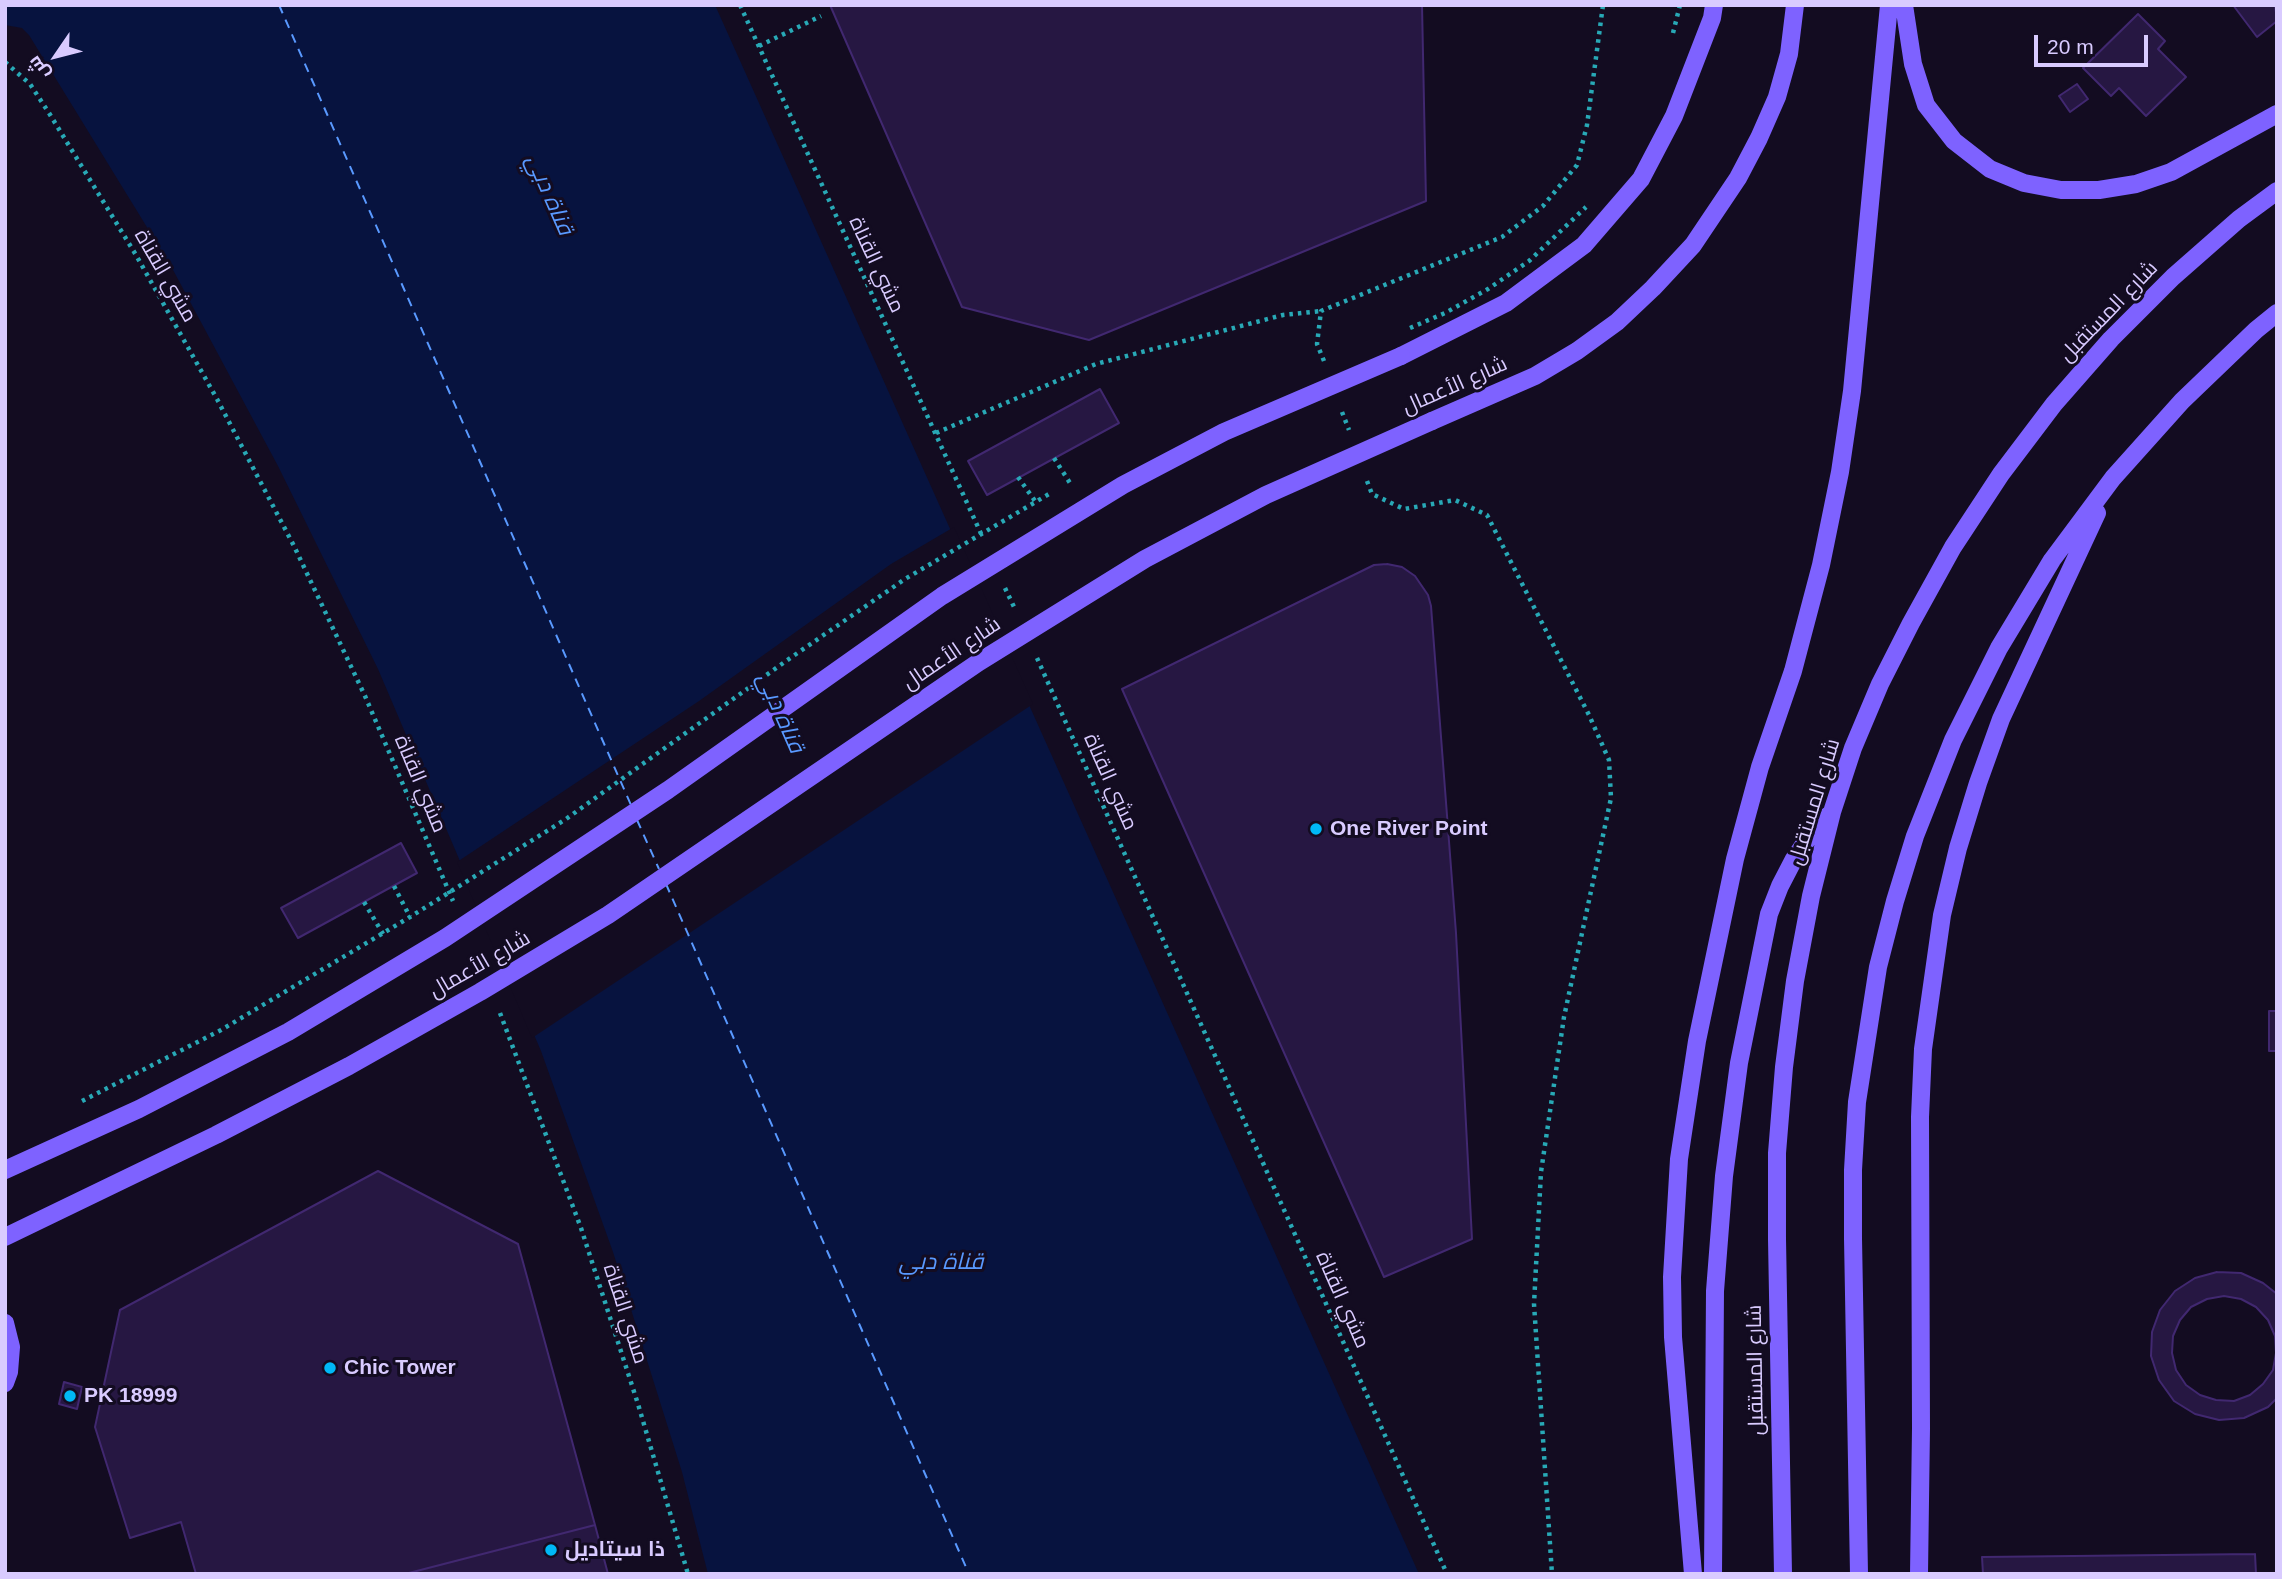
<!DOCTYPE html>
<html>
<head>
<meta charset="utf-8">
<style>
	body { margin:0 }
	#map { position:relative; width:2282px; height:1579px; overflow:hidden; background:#130c21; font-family:Helvetica,Cairo,sans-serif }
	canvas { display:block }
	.frame { position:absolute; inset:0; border:7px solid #d9cbff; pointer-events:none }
	.north { position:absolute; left:21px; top:21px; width:70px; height:70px; -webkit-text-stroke:5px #130c21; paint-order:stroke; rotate:235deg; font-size:19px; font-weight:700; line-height:28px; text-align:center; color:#d9cbff }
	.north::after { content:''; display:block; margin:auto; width:24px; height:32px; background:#d9cbff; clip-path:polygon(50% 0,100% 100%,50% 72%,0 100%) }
	.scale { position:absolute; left:2034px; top:35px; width:114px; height:32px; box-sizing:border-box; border:4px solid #d9cbff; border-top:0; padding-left:9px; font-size:21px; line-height:24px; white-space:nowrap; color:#d9cbff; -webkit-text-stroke:5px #130c21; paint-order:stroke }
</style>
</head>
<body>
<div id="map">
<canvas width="2282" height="1579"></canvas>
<div class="frame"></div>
<div class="north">ش</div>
<div class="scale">20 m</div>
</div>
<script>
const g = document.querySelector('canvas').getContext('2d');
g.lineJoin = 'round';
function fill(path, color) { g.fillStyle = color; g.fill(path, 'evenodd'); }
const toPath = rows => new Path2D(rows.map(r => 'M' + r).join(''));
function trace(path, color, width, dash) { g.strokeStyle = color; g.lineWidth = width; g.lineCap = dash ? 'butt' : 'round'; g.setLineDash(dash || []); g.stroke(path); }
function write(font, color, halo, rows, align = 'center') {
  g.font = font + ' Helvetica,Cairo,sans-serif'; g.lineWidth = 6; g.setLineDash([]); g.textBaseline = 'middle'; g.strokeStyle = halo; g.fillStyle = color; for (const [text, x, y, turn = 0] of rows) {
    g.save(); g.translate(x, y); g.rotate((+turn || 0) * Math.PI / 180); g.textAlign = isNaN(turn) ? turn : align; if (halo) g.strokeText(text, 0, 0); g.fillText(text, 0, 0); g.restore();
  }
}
fill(toPath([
	[5,5,715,5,1419,1574,708,1574,682,1472,613,1252,541,1051,378,669,278,466,172,268,29,35,22,28,5,25]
]), '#07133f');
fill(toPath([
	[954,527,1033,704,532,1038,457,862,699,701,891,564]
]), '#130c21');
trace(toPath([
	[279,5,631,805],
	[637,820,659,869],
	[666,884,969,1574]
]), '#5999ff', 2, [9, 7]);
const building = toPath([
	[830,5,1422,5,1426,201,1089,340,962,307,830,5],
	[2233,5,2275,5,2277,21,2257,37,2233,5],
	[2138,14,2165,41,2158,49,2186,77,2146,116,2119,88,2111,96,2083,68,2138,14],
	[2077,84,2088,99,2070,112,2059,96,2077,84],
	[1100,389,1119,423,987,495,968,461,1100,389],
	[1387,564,1402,567,1415,576,1428,595,1431,606,1456,933,1472,1239,1384,1277,1122,689,1374,565,1387,564],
	[401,843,417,873,298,938,281,908,401,843],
	[2269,1011,2277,1011,2277,1051,2269,1051,2269,1011],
	[378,1171,518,1244,595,1525,405,1574,196,1574,181,1522,130,1538,95,1427,120,1310,378,1171],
	[2217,1272,2241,1273,2263,1283,2277,1294,2277,1398,2268,1407,2244,1418,2219,1420,2195,1414,2174,1401,2159,1380,2151,1356,2152,1332,2160,1310,2175,1291,2195,1278,2217,1272],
	[2224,1296,2241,1299,2256,1307,2268,1320,2275,1336,2276,1353,2273,1370,2263,1384,2250,1395,2234,1401,2216,1400,2200,1395,2186,1385,2176,1370,2172,1353,2173,1336,2180,1320,2191,1307,2207,1299,2224,1296],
	[64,1382,82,1387,77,1409,59,1404,64,1382],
	[595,1525,608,1574,405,1574,595,1525],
	[2255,1554,2256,1574,1983,1574,1982,1557,2255,1554]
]);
fill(building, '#261742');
trace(building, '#412870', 2);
trace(toPath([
	[740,5,983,538],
	[1673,33,1680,5],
	[759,46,821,16],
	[5,62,30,84,49,113,136,255,217,399,294,546,365,696,453,901],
	[1324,361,1317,344,1321,311,1502,237,1543,206,1577,165,1587,125,1603,5],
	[1342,412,1349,430],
	[936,433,1096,364,1283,315,1321,311],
	[1054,458,1070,483],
	[1018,477,1035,501],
	[1367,481,1372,494,1404,509,1455,500,1487,515,1589,715,1609,760,1611,798,1564,1017,1541,1172,1534,1304,1552,1574],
	[1005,588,1015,609],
	[1037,658,1447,1574],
	[394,886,410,917],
	[364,902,383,934],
	[500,1013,581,1228,638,1404,688,1574]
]), '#28a9b6', 4.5, [3.5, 5]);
trace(toPath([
	[1904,5,1913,64,1926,105,1954,141,1990,169,2024,183,2061,190,2099,190,2136,184,2171,172,2277,114],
	[1401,356,1506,303,1584,245,1641,179,1674,116,1712,18,1714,5],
	[1432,421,1535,376,1577,351,1617,322,1653,288,1693,245,1738,178,1759,138,1777,97,1789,54,1795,5],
	[5,1323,11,1347,9,1372,5,1383],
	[1693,1574,1673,1337,1672,1277,1679,1159,1697,1041,1735,859,1760,767,1793,671,1821,565,1840,472,1852,391,1889,5],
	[1713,1574,1715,1291,1724,1176,1739,1063,1769,914,1780,886,1794,859,1811,834,1829,815],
	[1783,1574,1777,1239,1777,1153,1784,1067,1795,981,1811,896,1832,812,1853,748,1880,684,1911,623,1953,547,2001,474,2054,404,2111,339,2173,277,2239,219,2277,191],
	[1859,1574,1853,1238,1853,1170,1857,1102,1878,967,1895,901,1915,836,1953,740,1999,648,2052,560,2113,478,2182,401,2256,330,2277,313],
	[1919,1574,1921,1428,1920,1117,1923,1049,1942,915,1958,848,1978,783,2001,719,2097,513]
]), '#7e62ff', 18);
trace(toPath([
	[1410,328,1445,313,1488,289,1529,261,1586,207],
	[82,1101,221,1030,410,917,566,819,786,661,905,579,1049,494]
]), '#28a9b6', 4.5, [3.5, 5]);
trace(toPath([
	[5,1170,139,1109,288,1032,445,938,668,790,942,596,1123,485,1224,432,1401,356],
	[5,1237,216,1135,349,1066,480,992,608,915,979,662,1145,559,1266,495,1432,421]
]), '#7e62ff', 18);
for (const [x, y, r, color] of [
	[1316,829,7,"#00b8f6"],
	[330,1368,7,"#00b8f6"],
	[70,1396,7,"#00b8f6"],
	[551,1550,7,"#00b8f6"]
]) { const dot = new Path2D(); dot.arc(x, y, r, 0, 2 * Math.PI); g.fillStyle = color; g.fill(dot); trace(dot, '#130c21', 2.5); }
write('21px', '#d9cbff', '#130c21', [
	["مشي القناة",876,265,65],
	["مشي القناة",165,276,60],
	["شارع المستقبل",2109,312,-46],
	["شارع الأعمال",1455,386,-24],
	["شارع الأعمال",952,654,-34],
	["مشي القناة",1110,782,66],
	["مشي القناة",420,784,67],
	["شارع المستقبل",1815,802,-73],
	["شارع الأعمال",480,965,-30],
	["مشي القناة",1342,1300,66],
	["مشي القناة",625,1314,72],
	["شارع المستقبل",1756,1370,-91]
]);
write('bold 21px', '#d9cbff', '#130c21', [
	["One River Point",1330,829],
	["Chic Tower",344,1368],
	["PK 18999",84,1396],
	["ذا سيتاديل",565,1550]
], 'left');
write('italic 23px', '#5999ff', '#130c21', [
	["قناة دبي",549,195,66],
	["قناة دبي",780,713,66],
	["قناة دبي",941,1263]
]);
</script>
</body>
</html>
